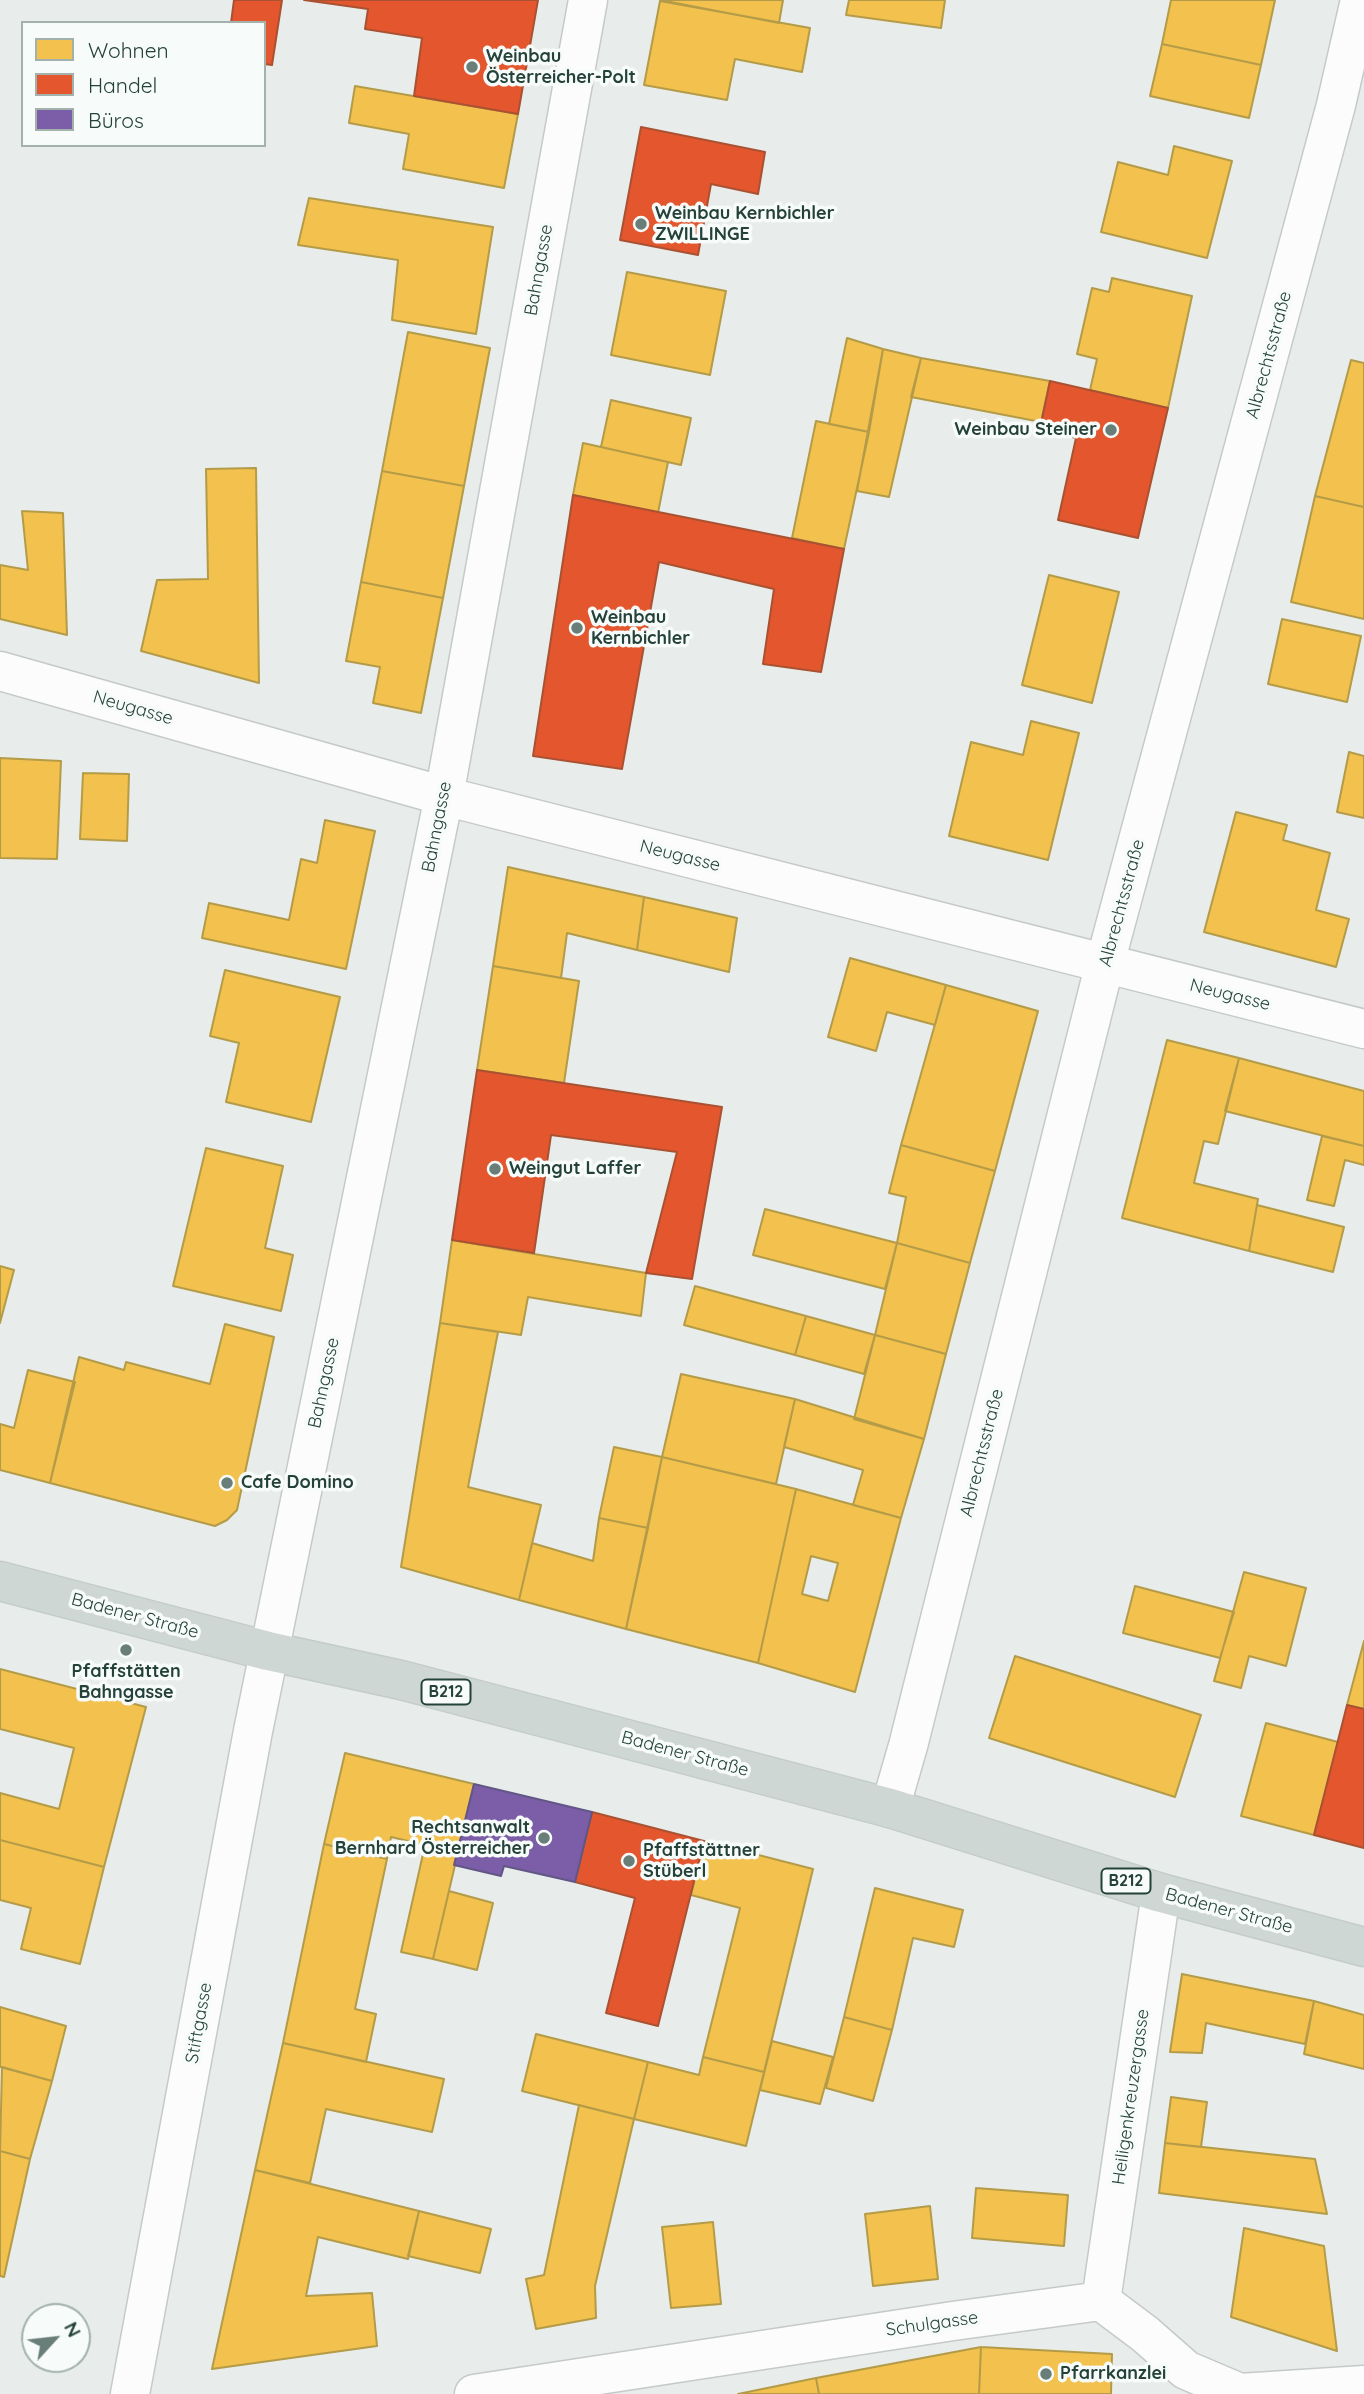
<!DOCTYPE html>
<html>
<head>
<meta charset="utf-8">
<style>
	body { margin:0 }
	#map { position:relative; width:1364px; height:2394px; overflow:hidden; background:#e8edeb; font-family:Quicksand,sans-serif }
	canvas { display:block }
	.legend { position:absolute; left:21px; top:21px; width:245px; height:126px; box-sizing:border-box; background:#f7fbf9; border:2px solid #a3b1ad; margin:0; padding:9px 12px; list-style:none; font-size:21px; color:#24423a }
	.legend li { display:flex; align-items:center; gap:14px; height:35px }
	.legend b { width:35px; border:2px solid #a3b1ad }
	.north { position:absolute; left:21px; top:2303px; width:70px; height:70px; box-sizing:border-box; background:#f7fbf9; border:2px solid #a3b1ad; border-radius:50%; rotate:63deg; font-size:19px; font-weight:700; line-height:28px; text-align:center; color:#24423a }
	.north::after { content:''; display:block; margin:auto; width:24px; height:32px; background:#697e78; clip-path:polygon(50% 0,100% 100%,50% 72%,0 100%) }
</style>
</head>
<body>
<div id="map">
<canvas width="1364" height="2394"></canvas>
<ul class="legend">
<li><b style="height:19px;background:#f2c14e"></b>Wohnen</li>
<li><b style="height:19px;background:#e4572e"></b>Handel</li>
<li><b style="height:19px;background:#7b5ea7"></b>Büros</li>
</ul>
<div class="north">N</div>
</div>
<script>
const g = document.querySelector('canvas').getContext('2d');
g.lineJoin = 'round';
function fill(path, color) { g.fillStyle = color; g.fill(path, 'evenodd'); }
const toPath = rows => new Path2D(rows.map(r => 'M' + r).join(''));
function trace(path, color, width, dash) { g.strokeStyle = color; g.lineWidth = width; g.lineCap = dash ? 'butt' : 'round'; g.setLineDash(dash || []); g.stroke(path); }
function write(font, color, halo, rows, align = 'center') {
  g.font = font + ' Quicksand,sans-serif'; g.lineWidth = 7; g.setLineDash([]); g.textBaseline = 'middle'; g.strokeStyle = halo; g.fillStyle = color; for (const [text, x, y, turn = 0] of rows) {
    g.save(); g.translate(x, y); g.rotate((+turn || 0) * Math.PI / 180); g.textAlign = isNaN(turn) ? turn : align; if (halo) g.strokeText(text, 0, 0); g.fillText(text, 0, 0); g.restore();
  }
}
const homes = toPath([
	[660,0,783,0,779,23,660,0],
	[849,0,945,0,941,28,846,15,849,0],
	[1171,0,1275,0,1261,65,1162,44,1171,0],
	[660,1,810,28,802,72,735,59,727,100,644,85,660,1],
	[1162,44,1261,65,1249,118,1150,96,1162,44],
	[355,86,518,114,504,188,403,169,409,134,349,123,355,86],
	[1174,146,1232,161,1207,258,1101,232,1118,162,1168,175,1174,146],
	[309,198,493,227,476,334,392,320,398,260,298,245,309,198],
	[627,272,726,291,710,375,611,355,627,272],
	[1112,278,1192,296,1168,408,1090,390,1097,359,1077,354,1092,288,1109,292,1112,278],
	[408,332,490,348,464,486,382,471,408,332],
	[847,338,883,349,869,432,829,424,847,338],
	[883,349,921,358,889,497,857,491,883,349],
	[921,358,1050,381,1041,422,911,397,921,358],
	[1351,360,1364,363,1364,507,1315,496,1351,360],
	[611,400,691,418,681,465,601,447,611,400],
	[816,421,869,432,844,549,792,538,816,421],
	[583,443,668,462,658,513,573,495,583,443],
	[256,468,259,683,141,651,157,580,208,579,206,469,256,468],
	[382,471,464,486,443,598,361,582,382,471],
	[1315,496,1364,507,1364,619,1291,602,1315,496],
	[22,511,63,513,67,635,0,619,0,565,28,570,22,511],
	[1049,575,1119,592,1092,703,1022,685,1049,575],
	[361,582,443,598,421,713,373,703,380,667,346,661,361,582],
	[1282,619,1361,636,1347,702,1268,684,1282,619],
	[1031,721,1079,733,1048,860,949,836,971,742,1023,755,1031,721],
	[1349,752,1364,756,1364,818,1337,812,1349,752],
	[0,758,61,761,57,859,0,858,0,758],
	[83,773,129,774,127,841,80,839,83,773],
	[1236,812,1287,825,1283,840,1330,853,1316,910,1349,919,1336,967,1204,932,1236,812],
	[325,820,375,831,346,969,202,938,209,903,289,920,301,859,317,863,325,820],
	[508,867,644,897,637,950,567,933,561,978,493,966,508,867],
	[644,897,737,918,729,972,637,950,644,897],
	[850,958,946,985,935,1025,887,1012,876,1051,828,1037,850,958],
	[493,966,579,981,564,1083,477,1070,493,966],
	[225,970,340,997,311,1122,226,1102,239,1043,210,1036,225,970],
	[946,985,1038,1011,995,1171,901,1145,946,985],
	[1167,1040,1239,1058,1218,1144,1204,1141,1194,1183,1258,1199,1249,1251,1122,1218,1167,1040],
	[1239,1058,1364,1091,1364,1146,1225,1111,1239,1058],
	[1322,1136,1364,1146,1364,1165,1345,1160,1334,1206,1307,1200,1322,1136],
	[901,1145,995,1171,970,1263,897,1243,906,1197,889,1193,901,1145],
	[206,1148,283,1166,265,1248,293,1255,281,1311,173,1286,206,1148],
	[1257,1205,1344,1227,1333,1272,1249,1251,1257,1205],
	[765,1209,897,1243,885,1289,753,1255,765,1209],
	[452,1240,646,1273,641,1316,528,1297,521,1335,440,1323,452,1240],
	[897,1243,970,1263,946,1354,875,1335,897,1243],
	[0,1266,14,1270,0,1323,0,1266],
	[695,1286,806,1316,795,1355,684,1325,695,1286],
	[806,1316,875,1335,864,1374,795,1355,806,1316],
	[440,1323,498,1332,468,1487,541,1505,519,1600,401,1567,440,1323],
	[225,1324,274,1337,237,1510,227,1520,215,1526,50,1483,79,1357,124,1370,126,1362,210,1384,225,1324],
	[875,1335,946,1354,924,1439,854,1419,875,1335],
	[28,1370,75,1382,50,1483,0,1470,0,1424,14,1428,28,1370],
	[681,1374,795,1399,776,1484,662,1457,681,1374],
	[795,1399,924,1439,901,1518,853,1505,863,1470,784,1447,795,1399],
	[614,1447,662,1457,648,1528,599,1518,614,1447],
	[662,1457,796,1489,758,1663,626,1629,662,1457],
	[796,1489,901,1518,855,1692,758,1663,796,1489],
	[811,1556,838,1563,828,1601,802,1594,811,1556],
	[599,1518,648,1528,626,1629,519,1600,532,1543,593,1561,599,1518],
	[1244,1572,1306,1588,1286,1666,1249,1656,1241,1688,1214,1681,1244,1572],
	[1135,1586,1234,1612,1220,1658,1123,1633,1135,1586],
	[1364,1641,1364,1709,1347,1705,1364,1641],
	[1015,1656,1201,1715,1175,1797,989,1738,1015,1656],
	[0,1669,146,1707,104,1867,0,1840,0,1793,59,1809,74,1748,0,1729,0,1669],
	[1266,1723,1338,1742,1314,1835,1241,1816,1266,1723],
	[345,1753,474,1784,433,1959,401,1952,425,1845,391,1837,387,1859,324,1844,345,1753],
	[0,1840,104,1867,80,1964,21,1949,31,1908,0,1900,0,1840],
	[704,1841,813,1869,764,2072,703,2057,740,1908,691,1895,704,1841],
	[324,1844,387,1859,355,2009,376,2014,366,2062,283,2043,324,1844],
	[875,1888,963,1910,954,1947,913,1938,892,2030,844,2017,875,1888],
	[449,1891,493,1903,477,1970,433,1959,449,1891],
	[1182,1974,1314,2001,1305,2044,1206,2023,1202,2053,1170,2052,1182,1974],
	[1314,2001,1364,2015,1364,2069,1304,2054,1314,2001],
	[0,2007,66,2026,52,2081,0,2067,0,2007],
	[844,2017,892,2030,873,2101,826,2088,844,2017],
	[536,2034,648,2062,634,2119,522,2091,536,2034],
	[772,2041,833,2057,820,2104,760,2090,772,2041],
	[283,2043,444,2079,432,2132,326,2109,310,2183,255,2170,283,2043],
	[703,2057,764,2072,746,2146,634,2119,648,2062,699,2075,703,2057],
	[2,2067,52,2081,30,2159,0,2151,2,2067],
	[1171,2097,1207,2102,1201,2147,1165,2143,1171,2097],
	[579,2105,634,2119,595,2286,596,2318,536,2329,526,2279,544,2275,579,2105],
	[1165,2143,1315,2159,1327,2214,1159,2193,1165,2143],
	[0,2151,30,2159,4,2277,0,2276,0,2151],
	[255,2170,419,2211,408,2259,318,2237,306,2296,372,2293,377,2346,212,2369,255,2170],
	[976,2188,1068,2195,1064,2246,972,2238,976,2188],
	[930,2206,938,2279,873,2286,865,2214,930,2206],
	[419,2211,491,2229,480,2273,408,2256,419,2211],
	[713,2222,721,2304,671,2308,662,2227,713,2222],
	[1244,2228,1324,2246,1337,2351,1231,2317,1244,2228],
	[981,2347,1112,2354,1111,2394,979,2394,981,2347],
	[981,2347,979,2394,819,2394,816,2378,981,2347],
	[816,2378,819,2394,738,2394,816,2378]
]);
fill(homes, '#f2c14e');
trace(homes, '#b49b48', 2);
const shops = toPath([
	[234,0,282,0,272,65,264,64,264,23,231,23,234,0],
	[304,0,538,0,518,114,414,96,422,38,365,29,368,9,304,0],
	[641,127,765,152,758,194,711,184,698,255,620,240,641,127],
	[1050,381,1168,408,1138,538,1058,520,1076,438,1040,428,1050,381],
	[573,495,844,549,821,672,763,664,774,589,659,562,622,769,533,756,573,495],
	[477,1070,722,1107,692,1279,646,1273,677,1152,551,1135,534,1253,452,1240,477,1070],
	[1347,1705,1364,1709,1364,1848,1314,1835,1347,1705],
	[592,1812,704,1841,658,2026,606,2013,635,1898,575,1882,592,1812]
]);
fill(shops, '#e4572e');
trace(shops, '#aa5132', 2);
const offices = toPath([
	[474,1784,592,1812,575,1882,504,1866,501,1876,454,1865,474,1784]
]);
fill(offices, '#7b5ea7');
trace(offices, '#615686', 2);
const minor = toPath([
	[0,671,444,796,1364,1029],
	[890,1808,908,1746,1105,963,1336,105,1360,0],
	[1101,2301,1161,1893],
	[130,2394,253,1731,444,796,588,0],
	[474,2394,953,2321,1101,2301,1145,2334,1186,2370,1240,2393,1364,2385]
]);
const major = toPath([
	[0,1581,268,1651,401,1680,890,1808,1161,1893,1364,1947]
]);
trace(minor, '#c5cac8', 41);
trace(major, '#c3ccc9', 41);
trace(minor, '#fcfcfc', 38);
trace(major, '#cfd7d5', 38);
for (const [x, y, r, color] of [
	[472,67,7,"#697e78"],
	[641,224,7,"#697e78"],
	[1111,430,7,"#697e78"],
	[577,628,7,"#697e78"],
	[495,1169,7,"#697e78"],
	[227,1483,7,"#697e78"],
	[126,1650,7,"#697e78"],
	[544,1838,7,"#697e78"],
	[629,1861,7,"#697e78"],
	[1046,2374,7,"#697e78"]
]) { const dot = new Path2D(); dot.arc(x, y, r, 0, 2 * Math.PI); g.fillStyle = color; g.fill(dot); trace(dot, '#f7fbf9', 2.5); }
for (const [x, y, w] of [
	[446,1692,49],
	[1126,1881,49]
]) { const box = new Path2D(); box.roundRect(x - w / 2, y - 12.5, w, 25, 5); g.fillStyle = '#f7fbf9'; g.fill(box); trace(box, '#24423a', 2); }
write('bold 16px', '#24423a', null, [
	["B212",446,1692],
	["B212",1126,1881]
]);
write('bold 18px', '#24423a', '#f7fbf9', [
	["Weinbau",486,57],
	["Österreicher-Polt",486,78],
	["Weinbau Kernbichler",655,214],
	["ZWILLINGE",655,235],
	["Weinbau Steiner",1097,430,"right"],
	["Weinbau",591,618],
	["Kernbichler",591,639],
	["Weingut Laffer",509,1169],
	["Cafe Domino",241,1483],
	["Pfaffstätten",126,1672,"center"],
	["Bahngasse",126,1693,"center"],
	["Rechtsanwalt",530,1828,"right"],
	["Bernhard Österreicher",530,1849,"right"],
	["Pfaffstättner",643,1851],
	["Stüberl",643,1872],
	["Pfarrkanzlei",1060,2374]
], 'left');
write('18px', '#24423a', '#f7fbf9', [
	["Bahngasse",539,270,-80],
	["Albrechtsstraße",1269,355,-75],
	["Neugasse",133,708,16],
	["Bahngasse",437,827,-79],
	["Neugasse",680,856,14],
	["Albrechtsstraße",1122,903,-75],
	["Neugasse",1230,995,14],
	["Bahngasse",324,1383,-78],
	["Albrechtsstraße",982,1453,-76],
	["Badener Straße",135,1616,15],
	["Badener Straße",685,1754,15],
	["Badener Straße",1229,1911,15],
	["Stiftgasse",199,2023,-80],
	["Heiligenkreuzergasse",1131,2097,-82],
	["Schulgasse",932,2324,-8]
]);
</script>
</body>
</html>
